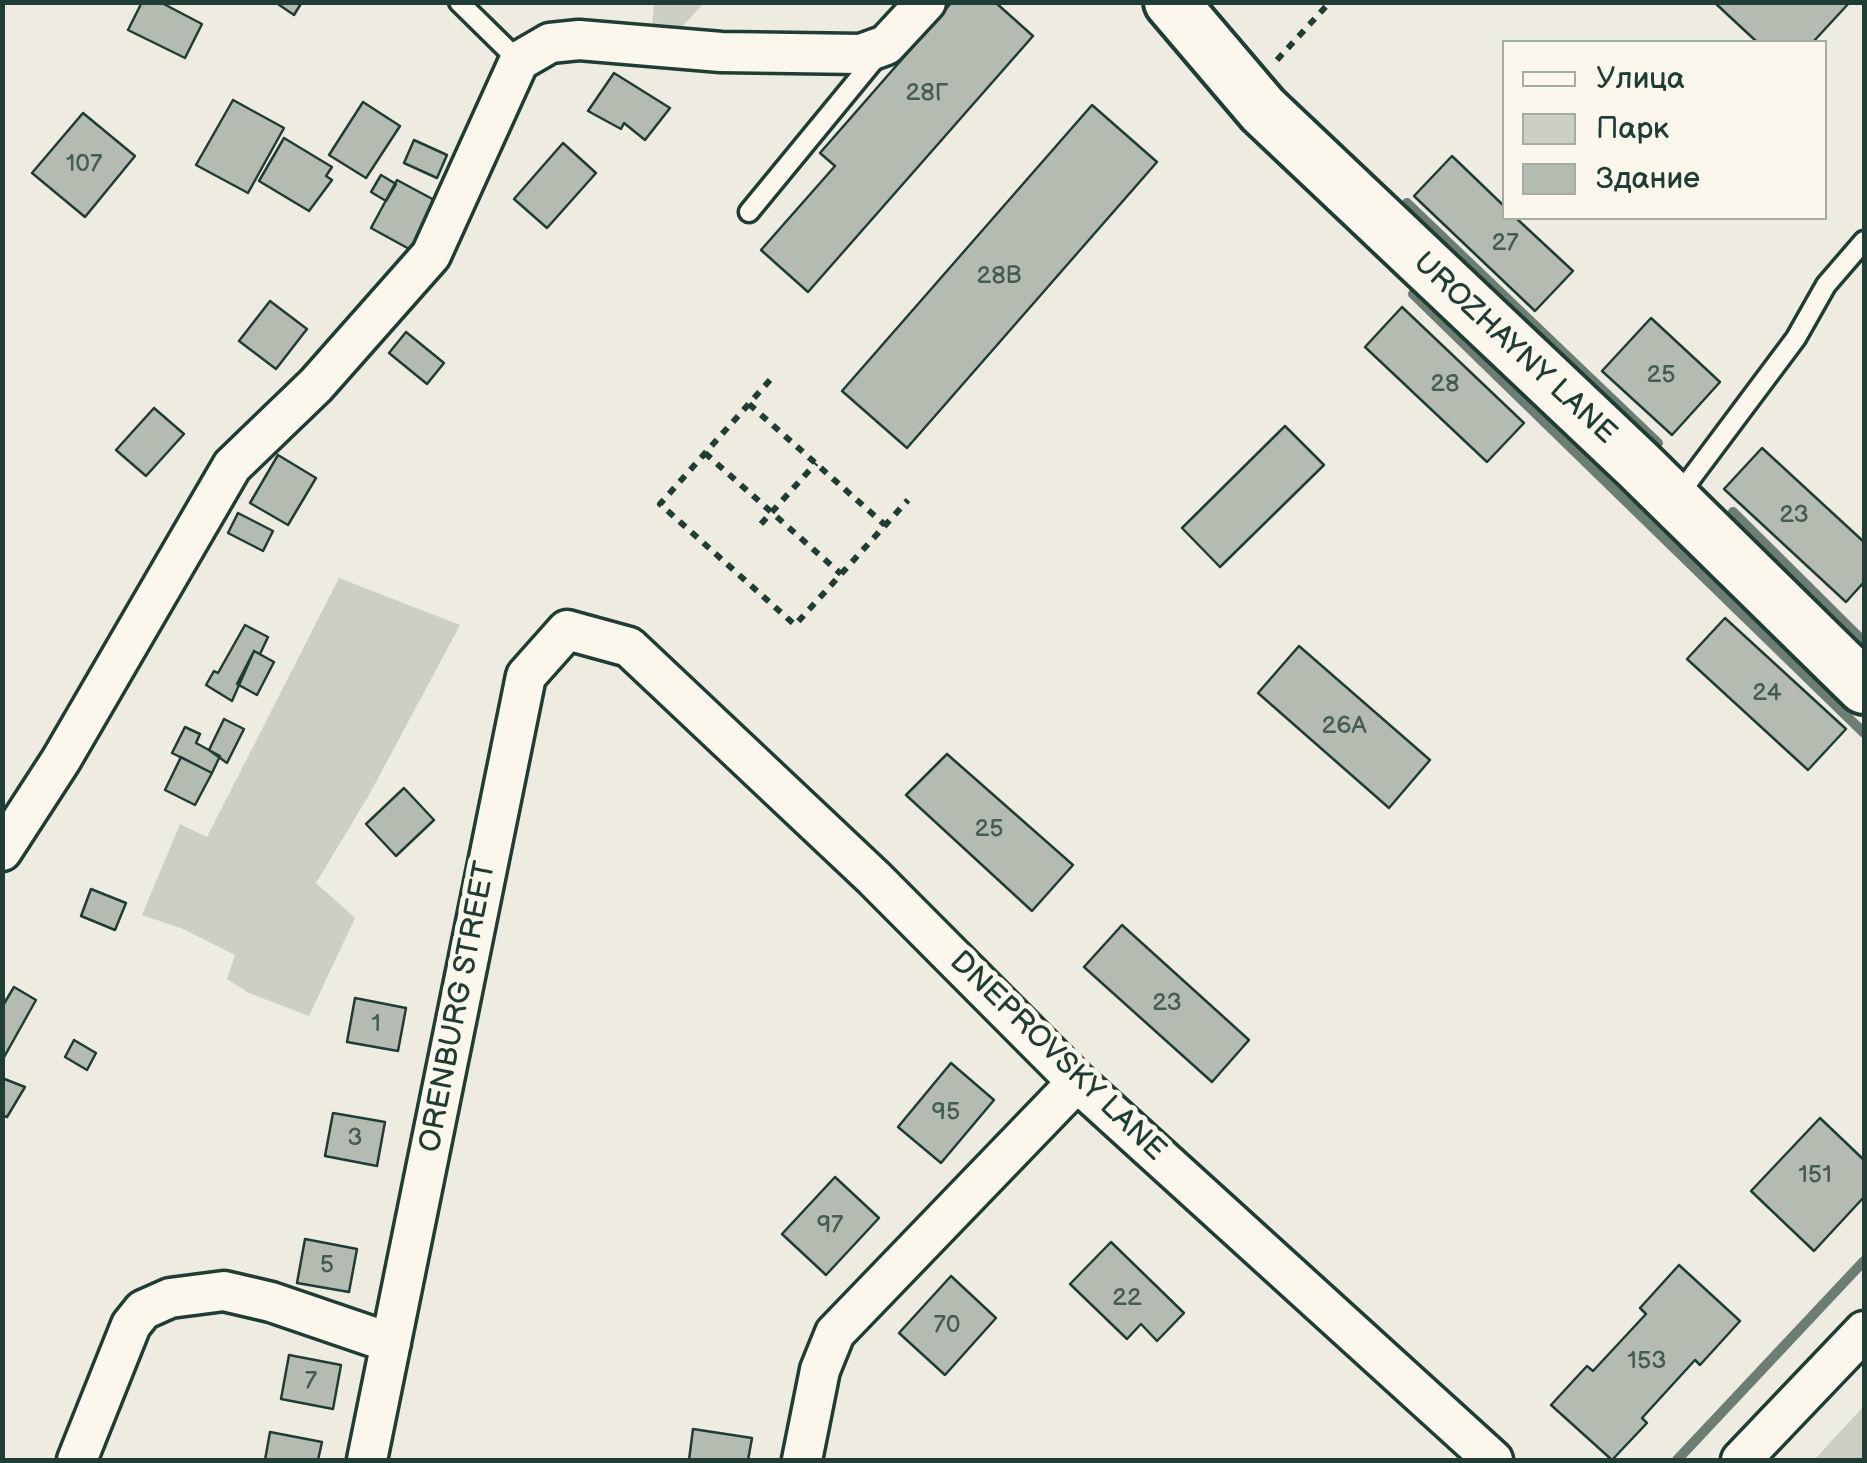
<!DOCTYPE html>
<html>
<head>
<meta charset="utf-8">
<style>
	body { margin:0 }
	#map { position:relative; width:1867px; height:1463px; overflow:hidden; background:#eeece1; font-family:"Balsamiq Sans",sans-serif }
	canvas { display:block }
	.frame { position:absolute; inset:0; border:5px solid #1f3d34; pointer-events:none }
	.legend { position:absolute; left:1502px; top:40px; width:325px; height:180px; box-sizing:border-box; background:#fbf7ec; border:2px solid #a3ada2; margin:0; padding:12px 18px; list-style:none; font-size:30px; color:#1f3d34 }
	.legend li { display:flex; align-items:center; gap:20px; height:50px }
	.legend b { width:50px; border:2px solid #a3ada2 }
</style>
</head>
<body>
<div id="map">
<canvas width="1867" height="1463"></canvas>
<div class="frame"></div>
<ul class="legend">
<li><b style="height:12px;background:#fbf7ec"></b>Улица</li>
<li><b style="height:28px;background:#cbcfc4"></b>Парк</li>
<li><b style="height:28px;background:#b4bbb0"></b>Здание</li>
</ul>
</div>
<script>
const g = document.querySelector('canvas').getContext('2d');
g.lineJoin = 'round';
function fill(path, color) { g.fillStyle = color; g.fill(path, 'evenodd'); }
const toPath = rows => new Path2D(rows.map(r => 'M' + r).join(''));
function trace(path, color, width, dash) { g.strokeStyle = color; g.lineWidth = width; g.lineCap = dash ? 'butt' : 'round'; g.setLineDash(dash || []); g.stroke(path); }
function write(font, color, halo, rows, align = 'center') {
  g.font = font + ' "Balsamiq Sans",sans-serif'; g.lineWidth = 10; g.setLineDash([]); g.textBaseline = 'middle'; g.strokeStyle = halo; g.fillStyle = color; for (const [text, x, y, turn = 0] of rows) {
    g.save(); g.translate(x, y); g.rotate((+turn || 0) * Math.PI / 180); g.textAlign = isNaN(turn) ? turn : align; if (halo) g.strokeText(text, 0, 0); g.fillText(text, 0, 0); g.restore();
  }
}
fill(toPath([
	[654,3,704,3,677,32,652,26],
	[339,578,460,625,369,795,316,883,355,918,309,1016,249,993,227,979,235,955,181,928,142,915,180,824,207,837],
	[1864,1406,1864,1460,1814,1460]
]), '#cbcfc4');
trace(toPath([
	[1407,203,1658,443],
	[1413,294,1864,733],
	[1733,512,1864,642],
	[1677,1460,1864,1261]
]), '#6c7d74', 10);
const building = toPath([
	[142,2,160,2,202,24,185,58,128,30,142,2],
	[275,2,302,2,294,15,275,2],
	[952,2,995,2,1033,36,808,292,761,250,835,166,820,153,952,2],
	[1714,2,1850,2,1813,42,1757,42,1714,2],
	[614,73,670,108,645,140,624,123,621,129,588,111,614,73],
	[233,100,284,128,248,193,196,165,233,100],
	[363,102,400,126,366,178,329,155,363,102],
	[1092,105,1157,162,907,448,842,391,1092,105],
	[83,113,135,156,85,217,32,173,83,113],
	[284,138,332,167,326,176,332,180,309,211,259,181,284,138],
	[414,140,447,155,437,178,404,163,414,140],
	[563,143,596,173,547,228,514,199,563,143],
	[1452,156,1504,206,1504,218,1516,218,1573,271,1535,311,1414,196,1452,156],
	[381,175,396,184,386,201,371,192,381,175],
	[397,180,438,202,411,250,371,228,397,180],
	[270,301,307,329,276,369,239,341,270,301],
	[1402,307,1524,423,1487,462,1365,347,1402,307],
	[1651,318,1720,382,1672,435,1602,371,1651,318],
	[406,332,444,363,427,384,389,353,406,332],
	[154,408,184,434,146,476,116,450,154,408],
	[1285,426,1324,465,1220,567,1182,528,1285,426],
	[1762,448,1864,542,1864,582,1846,602,1724,489,1762,448],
	[278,455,316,478,288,525,250,503,278,455],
	[238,513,273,531,263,551,228,533,238,513],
	[1725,618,1846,729,1808,770,1687,659,1725,618],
	[245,625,268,637,260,654,254,651,232,701,206,685,214,671,218,673,245,625],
	[1299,646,1430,760,1389,808,1258,693,1299,646],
	[254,651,274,662,257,695,237,684,254,651],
	[224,719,244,729,227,763,209,750,224,719],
	[185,727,200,734,196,743,220,756,212,773,172,753,185,727],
	[947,754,1073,865,1032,911,906,795,947,754],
	[181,757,212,773,195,805,165,790,181,757],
	[404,788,434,820,396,856,366,824,404,788],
	[91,889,126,903,115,930,81,916,91,889],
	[1122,925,1249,1040,1212,1082,1084,967,1122,925],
	[14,987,36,1000,3,1059,2,1007,14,987],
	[355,998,406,1008,398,1051,347,1042,355,998],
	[74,1040,96,1053,87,1070,65,1057,74,1040],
	[951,1063,994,1100,941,1163,898,1127,951,1063],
	[2,1078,25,1087,7,1117,2,1115,2,1078],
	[333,1113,385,1122,377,1166,325,1156,333,1113],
	[1820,1118,1864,1160,1864,1197,1814,1251,1751,1191,1820,1118],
	[835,1177,879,1218,826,1275,782,1234,835,1177],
	[305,1239,357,1249,349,1292,297,1283,305,1239],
	[1111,1242,1184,1313,1157,1341,1141,1324,1127,1339,1070,1284,1111,1242],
	[1679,1265,1740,1321,1700,1365,1695,1360,1642,1418,1647,1423,1612,1460,1551,1405,1587,1366,1593,1371,1646,1314,1640,1308,1679,1265],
	[951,1276,996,1318,945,1375,899,1333,951,1276],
	[289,1355,341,1365,333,1409,281,1399,289,1355],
	[693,1429,752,1438,748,1460,689,1460,693,1429],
	[270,1432,322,1442,318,1460,265,1460,270,1432]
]);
fill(building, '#b4bbb0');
trace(building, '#1f3d34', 2.5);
const lane = toPath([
	[459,2,519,61],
	[749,212,879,54],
	[1677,497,1796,338,1826,285,1864,241]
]);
const street = toPath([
	[2,851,61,760,232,466,316,385,431,255,519,61,550,43,579,40,721,52,861,54,886,45,926,2],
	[77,1460,131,1325,143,1310,170,1298,224,1291,271,1302,391,1343],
	[367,1460,526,676,567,630,629,647,874,878,1077,1082,1493,1460],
	[802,1460,820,1370,835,1333,1077,1082],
	[1741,1460,1864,1331]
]);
const secondary = toPath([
	[1171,2,1263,110,1637,464,1864,687]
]);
trace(lane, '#1f3d34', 25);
trace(street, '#1f3d34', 45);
trace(secondary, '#1f3d34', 60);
trace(toPath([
	[1277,60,1330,2],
	[770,380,660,504,795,625,908,500],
	[749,404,885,525],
	[705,453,841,574],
	[761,524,816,463]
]), '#1f3d34', 6, [8, 8]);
trace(lane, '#fbf7ec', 18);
trace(street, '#fbf7ec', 38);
trace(secondary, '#fbf7ec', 52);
write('25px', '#445c53', null, [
	["28Г",927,94],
	["107",84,165],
	["27",1505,244],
	["28В",999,277],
	["25",1661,376],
	["28",1445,385],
	["23",1794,516],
	["24",1767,694],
	["26А",1344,727],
	["25",989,830],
	["23",1167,1004],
	["1",376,1025],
	["95",946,1113],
	["3",355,1139],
	["151",1815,1176],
	["97",830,1226],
	["5",327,1266],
	["22",1127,1299],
	["70",947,1326],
	["153",1647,1362],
	["7",311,1382]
]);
write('30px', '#1f3d34', '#fbf7ec', [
	["UROZHAYNY LANE",1514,349,43],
	["ORENBURG STREET",459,1007,-79],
	["DNEPROVSKY LANE",1057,1057,44]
]);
</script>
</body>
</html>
